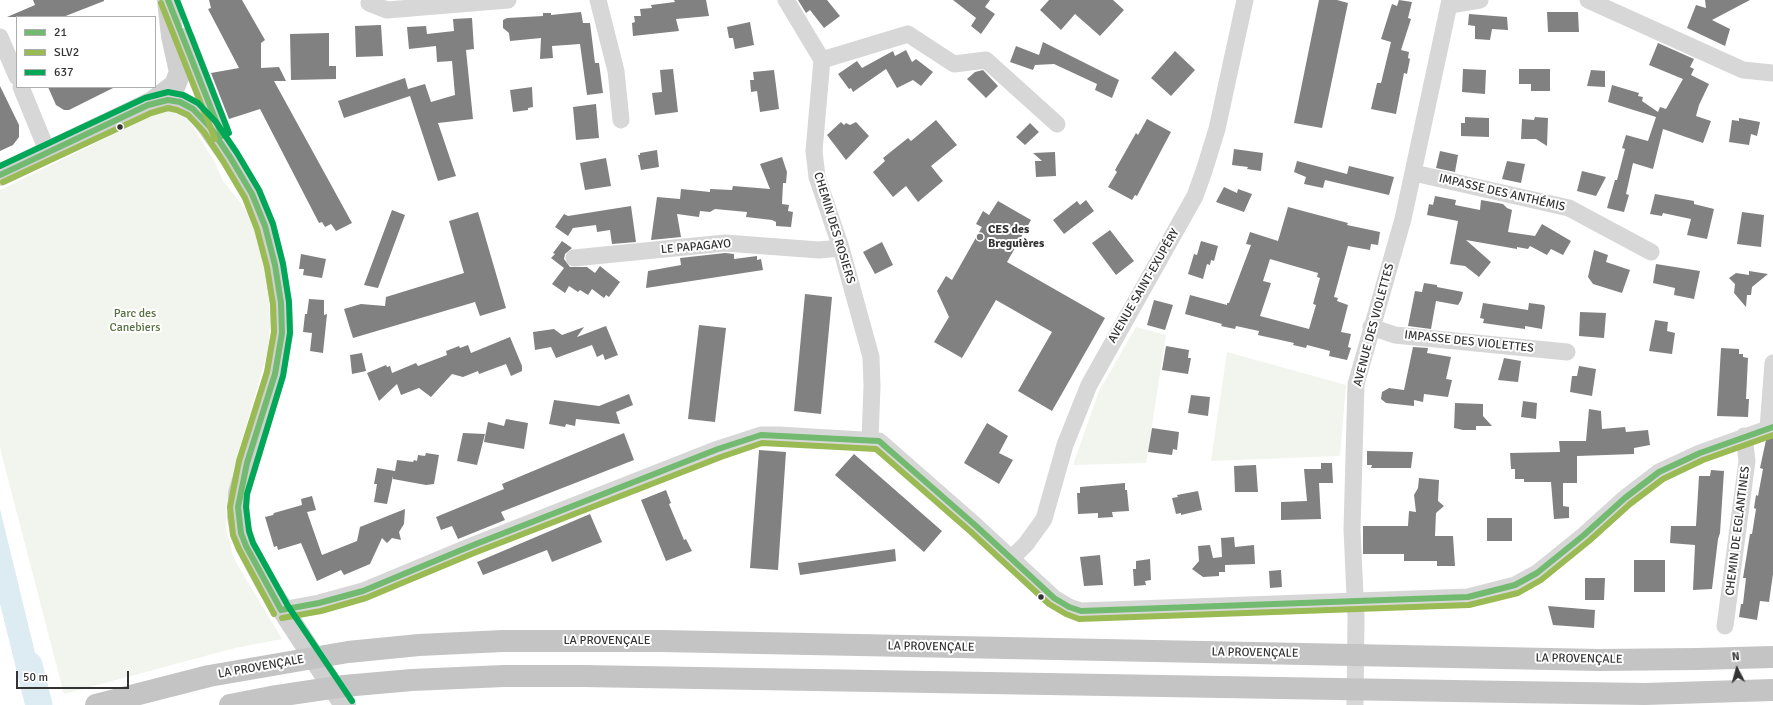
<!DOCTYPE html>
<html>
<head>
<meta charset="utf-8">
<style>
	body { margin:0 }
	#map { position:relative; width:1773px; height:705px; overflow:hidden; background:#fff; font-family:Signika,sans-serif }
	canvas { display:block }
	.legend { position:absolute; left:16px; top:16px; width:140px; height:72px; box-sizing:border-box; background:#fff; border:1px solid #adadad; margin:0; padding:5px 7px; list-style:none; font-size:12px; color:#333 }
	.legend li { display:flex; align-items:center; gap:8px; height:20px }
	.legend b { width:20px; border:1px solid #adadad }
	.north { position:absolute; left:1717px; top:649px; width:40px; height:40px; -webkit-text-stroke:3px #fff; paint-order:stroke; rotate:354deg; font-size:11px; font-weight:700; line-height:16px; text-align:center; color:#333 }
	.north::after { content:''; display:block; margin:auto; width:14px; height:18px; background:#333; clip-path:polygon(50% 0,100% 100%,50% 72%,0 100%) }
	.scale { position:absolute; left:16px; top:671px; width:113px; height:18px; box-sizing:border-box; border:2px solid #333; border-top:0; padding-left:5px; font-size:12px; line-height:14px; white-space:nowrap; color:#333; -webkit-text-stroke:3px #fff; paint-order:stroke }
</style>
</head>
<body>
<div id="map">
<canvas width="1773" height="705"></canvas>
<ul class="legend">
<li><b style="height:5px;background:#72ba6f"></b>21</li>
<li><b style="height:5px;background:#9aba54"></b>SLV2</li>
<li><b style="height:5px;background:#00a757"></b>637</li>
</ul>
<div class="north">N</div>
<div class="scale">50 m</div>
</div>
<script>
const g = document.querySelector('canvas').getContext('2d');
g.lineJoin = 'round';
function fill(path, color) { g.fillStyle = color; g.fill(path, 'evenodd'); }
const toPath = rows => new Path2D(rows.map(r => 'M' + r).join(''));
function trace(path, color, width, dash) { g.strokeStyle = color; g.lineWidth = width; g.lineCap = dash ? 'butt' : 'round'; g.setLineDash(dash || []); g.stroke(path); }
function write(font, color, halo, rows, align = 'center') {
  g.font = font + ' Signika,sans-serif'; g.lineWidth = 4; g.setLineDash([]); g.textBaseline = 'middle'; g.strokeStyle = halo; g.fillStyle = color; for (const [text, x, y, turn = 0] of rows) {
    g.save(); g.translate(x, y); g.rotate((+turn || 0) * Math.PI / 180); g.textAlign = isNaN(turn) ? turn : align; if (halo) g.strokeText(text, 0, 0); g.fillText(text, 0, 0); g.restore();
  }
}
fill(toPath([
	[177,106,186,115,214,161,223,181,247,211,258,236,264,261,269,292,270,325,268,351,238,453,227,499,226,529,234,559,282,639,235,648,64,694,0,448,0,190,145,119,152,108],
	[1136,327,1166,335,1146,463,1073,465,1099,391],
	[1227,352,1346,385,1340,456,1211,461]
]), '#f1f5ed');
fill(toPath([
	[0,509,46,698,25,704,0,604]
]), '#ddebf3');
trace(toPath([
	[29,665,39,705]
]), '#ddebf3', 27);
fill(toPath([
	[33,0,104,0,104,1,63,17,7,17,35,5],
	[209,0,242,0,265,40,261,43,261,68,279,67,286,81,274,81,352,223,336,231,331,224,325,227,322,222,319,223,260,109,229,119,211,73,239,68,208,9,211,8],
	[674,0,706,0,709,16,676,19,679,31,633,36,632,23,635,22,634,16,641,16,640,9,652,8,651,5,675,2],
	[798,0,827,0,840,16,824,28,810,10,806,13],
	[953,0,990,0,985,7,995,14,981,34,971,26,976,18],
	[1049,0,1113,0,1124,10,1100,36,1075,14,1061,30,1040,10],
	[1319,0,1337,0,1348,3,1322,128,1294,123],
	[1399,0,1412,2,1408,18,1411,19,1401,50,1409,52,1408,58,1410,59,1407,74,1404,73,1396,114,1371,109,1377,83,1381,83,1391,42,1381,39,1392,4,1397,6],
	[1705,0,1750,0,1712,20,1730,29,1725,46,1687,28,1696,5,1706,8],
	[581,12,583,23,590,23,595,63,599,63,603,93,587,95,580,44,552,46,553,58,540,59,541,38,510,41,509,33,503,28,503,20,507,18,543,16,543,13,551,13,551,15],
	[1547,12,1578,12,1579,32,1548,32],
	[1469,14,1507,17,1508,30,1492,29,1490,40,1475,39,1475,26,1468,25],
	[472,18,474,49,466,50,473,119,438,123,456,176,438,181,410,96,344,118,338,101,405,78,408,89,425,84,431,102,455,95,452,61,437,62,436,46,409,49,407,27,426,26,427,34,454,31,453,19],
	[750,22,754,45,735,49,733,38,729,38,727,27],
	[381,25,383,56,356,57,355,26],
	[329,33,329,66,336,66,336,79,291,80,290,34],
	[1043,42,1119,80,1112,98,1095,90,1097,84,1054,64,1035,65,1033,70,1010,62,1016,46,1039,55],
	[1658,43,1694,59,1690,67,1694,69,1691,75,1709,84,1699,105,1696,116,1711,121,1703,143,1663,129,1653,169,1633,163,1626,194,1629,195,1624,212,1607,208,1615,180,1617,180,1625,149,1622,148,1626,135,1648,141,1656,117,1608,102,1612,85,1639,93,1638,96,1643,97,1642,101,1658,112,1660,107,1666,109,1683,79,1649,65],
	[906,50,912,62,916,59,933,72,921,86,913,80,897,88,886,69,853,92,851,88,849,89,838,74,857,61,862,68,893,51,895,56],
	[1175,51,1195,70,1171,96,1151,78],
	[673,69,678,112,655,115,652,93,662,92,660,70],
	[1463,69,1486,70,1485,94,1462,92],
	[1519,69,1550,69,1550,91,1531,91,1531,84,1519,84],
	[774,70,779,109,760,112,757,91,751,92,750,80,754,80,753,72],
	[983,70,998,86,986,98,967,79,975,72],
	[1591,70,1605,71,1605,87,1587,86],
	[0,86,19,125,19,137,13,145,0,151],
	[48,87,115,87,69,110,64,110,56,105],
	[532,87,533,107,528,108,528,110,513,112,510,90],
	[596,104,599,138,576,140,573,107],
	[1465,117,1489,118,1489,137,1461,136,1461,123,1465,123],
	[1535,117,1548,118,1547,146,1536,139,1521,139,1522,119,1534,120],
	[1739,118,1760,122,1757,136,1751,134,1749,145,1729,142,1732,120,1739,121],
	[1147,119,1171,132,1137,196,1135,195,1132,200,1108,187,1117,172,1115,170,1136,133,1138,135],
	[936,120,957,145,931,166,943,181,918,202,906,186,893,197,873,172,885,161,883,158,908,138,911,141],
	[841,122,844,125,846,123,850,125,856,122,869,136,846,160,827,135],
	[1030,123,1039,132,1025,145,1016,137],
	[1234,149,1263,153,1261,171,1247,169,1248,167,1232,165],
	[657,150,659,167,641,170,638,155,640,155,640,153],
	[1440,151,1458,155,1455,172,1436,168],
	[1055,152,1056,176,1036,177,1035,161,1042,161,1033,153],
	[782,157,787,172,786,183,783,183,782,204,789,205,788,211,793,212,791,227,776,226,776,222,772,220,746,217,747,212,715,209,710,212,700,211,699,217,677,214,681,237,651,240,657,197,680,199,681,189,710,192,710,189,732,190,733,186,770,189,760,164],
	[606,158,611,186,585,190,580,163],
	[1297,161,1347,174,1349,166,1394,177,1389,195,1325,180,1323,188,1304,184,1306,177,1294,172],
	[1507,161,1525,164,1521,183,1502,179],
	[1582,171,1606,177,1596,196,1577,191],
	[1224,187,1237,193,1238,189,1252,194,1244,212,1216,202],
	[1655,194,1694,201,1694,204,1714,209,1707,239,1687,235,1691,219,1663,213,1662,216,1650,214],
	[1435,196,1456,200,1455,205,1480,210,1481,200,1503,204,1507,208,1512,210,1508,232,1535,236,1542,224,1571,241,1563,255,1551,249,1547,255,1530,246,1528,249,1517,247,1517,249,1466,240,1491,262,1479,277,1465,266,1450,264,1458,221,1427,215,1429,204,1433,205],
	[1086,200,1094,211,1064,234,1053,220,1077,201,1080,205],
	[998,201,1031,220,1007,262,1105,318,1052,411,1018,391,1052,332,996,300,962,358,934,342,949,317,937,291,946,276,952,280,982,227,976,224,983,211,989,215],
	[631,206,636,242,612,244,610,230,597,232,596,225,573,228,568,236,555,227,564,214,568,216],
	[1288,207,1348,223,1347,225,1380,232,1378,245,1371,244,1370,250,1348,246,1334,297,1338,298,1337,301,1348,305,1341,332,1351,334,1348,347,1351,348,1347,360,1329,356,1330,351,1307,345,1306,348,1293,345,1294,343,1258,335,1259,331,1236,326,1235,329,1221,326,1222,324,1185,314,1190,295,1227,305,1227,303,1229,303,1251,245,1246,244,1250,232,1278,241],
	[1270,259,1318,273,1317,277,1320,278,1313,304,1316,305,1309,329,1260,316,1271,283,1263,281],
	[392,210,405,215,378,288,364,285],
	[478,212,506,308,480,316,475,302,353,338,344,309,361,304,385,306,386,297,464,273,449,221],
	[1742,212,1764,215,1761,247,1737,244],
	[1110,230,1134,261,1116,275,1092,243],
	[562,241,572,248,565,254,564,259,570,267,587,267,595,273,600,266,620,282,609,297,606,295,604,298,592,289,588,295,580,290,578,292,569,286,565,293,552,284,564,268,551,258,555,254,553,253],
	[1201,241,1218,246,1214,261,1211,260,1210,265,1207,264,1203,279,1188,274,1194,254,1197,255],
	[882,242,893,265,875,274,863,252],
	[1594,250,1608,255,1606,262,1630,270,1622,293,1593,284,1588,277],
	[725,253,734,254,734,259,757,256,757,260,761,259,763,270,646,288,648,271,681,265,680,258],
	[301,254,326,259,322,278,303,275,304,269,299,269],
	[1656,264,1700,271,1694,299,1674,295,1675,288,1653,283],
	[1749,271,1768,274,1752,287,1751,295,1747,295,1746,307,1734,293,1735,284,1729,278,1736,273,1749,275],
	[1424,283,1437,285,1437,287,1463,292,1461,300,1458,305,1436,301,1431,329,1408,326,1415,291,1422,292],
	[805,294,832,297,821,414,794,411],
	[309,299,324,300,324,315,327,314,323,353,310,351,312,333,303,332,305,314,307,314],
	[1154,300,1173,305,1165,330,1147,325],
	[1483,303,1528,310,1529,303,1544,305,1545,307,1542,329,1525,326,1525,329,1483,323,1484,319,1480,318],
	[1580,312,1606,313,1604,338,1579,336],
	[1655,320,1668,322,1667,331,1675,333,1672,354,1649,351],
	[699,325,726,328,715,422,688,419],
	[606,326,618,355,605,360,603,354,597,357,592,345,556,358,551,347,535,350,533,332,554,329,562,335,584,327,577,337],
	[510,337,522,366,522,371,511,376,506,364,479,374,478,371,463,377,452,374,431,397,419,388,401,395,397,384,379,401,367,373,386,365,387,367,390,366,392,373,416,363,418,366,447,355,446,351,459,346,460,348,468,345,471,353],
	[1166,346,1189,350,1188,358,1191,358,1188,374,1162,370],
	[1413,347,1428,348,1427,353,1451,357,1446,379,1452,380,1448,397,1424,394,1423,402,1414,400,1414,406,1386,403,1381,399,1382,392,1389,388,1404,390],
	[1721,348,1739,349,1739,354,1743,354,1743,357,1748,358,1746,399,1749,399,1748,417,1717,416],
	[362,353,366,371,352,374,350,355],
	[1504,358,1521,361,1518,382,1498,380],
	[1579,366,1596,369,1592,396,1570,392,1572,376,1577,376],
	[629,394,633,405,616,412,620,424,576,419,575,426,566,424,565,427,549,424,554,400,599,406],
	[1191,395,1210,397,1208,416,1188,413],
	[1523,401,1537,403,1536,419,1521,417],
	[1455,403,1483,404,1483,416,1492,426,1476,426,1476,430,1463,430,1454,428],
	[1589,409,1601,411,1602,429,1625,427,1626,432,1648,430,1650,445,1634,448,1634,454,1577,456,1577,483,1563,483,1563,506,1569,507,1569,518,1554,519,1551,482,1524,482,1524,479,1515,479,1515,469,1511,469,1510,453,1560,452,1559,441,1586,441],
	[506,419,528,423,524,449,484,442,488,422,504,426],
	[987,423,1008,436,999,453,1013,460,999,484,964,463],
	[1152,428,1179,432,1177,450,1173,449,1172,455,1148,452],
	[463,433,485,434,477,465,457,461],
	[624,433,634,460,501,512,505,520,458,539,452,526,441,530,436,517,504,489,502,484],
	[1773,438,1773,574,1769,602,1760,601,1757,620,1739,617,1741,604,1743,604,1746,578,1743,578,1750,534,1752,534,1756,509,1754,508,1756,495,1758,496,1763,469,1760,468,1766,440],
	[759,450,786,452,778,570,750,568],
	[1367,451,1413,452,1411,468,1371,468,1372,465,1367,465],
	[426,453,439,455,434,484,426,485,393,479,393,476,387,504,374,502,377,484,374,484,377,468,395,471,397,460,413,462,414,460,417,461,418,455,425,456],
	[854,454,942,531,924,552,835,475],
	[1321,463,1332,463,1333,483,1319,483,1321,519,1281,520,1281,502,1307,501,1304,469,1321,469],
	[1256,465,1258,492,1235,492,1234,466],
	[1711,470,1724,471,1720,533,1718,539,1712,589,1693,590,1695,545,1670,543,1671,526,1696,526,1699,476,1710,476],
	[1419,478,1439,480,1438,501,1444,506,1436,513,1435,536,1453,536,1455,566,1437,566,1437,561,1404,561,1404,554,1363,554,1363,526,1408,526,1409,511,1416,512,1414,495,1418,488],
	[1125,483,1125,490,1127,490,1129,511,1112,512,1113,517,1098,518,1098,513,1078,514,1077,493,1080,493,1080,487],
	[666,490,671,503,669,504,684,540,686,539,692,551,666,561,641,500],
	[1198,491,1202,510,1181,515,1181,513,1176,514,1172,498,1178,497,1177,495],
	[312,496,316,510,307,512,322,555,357,541,360,527,405,509,404,524,399,532,401,540,392,538,387,543,382,538,370,564,344,575,341,570,317,581,301,543,278,550,277,546,274,547,265,517,273,515,274,513,302,505,301,499],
	[590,514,602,542,552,562,547,550,483,575,477,562],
	[1487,518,1512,518,1512,541,1487,541],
	[1234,537,1235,547,1254,545,1255,564,1225,565,1225,572,1219,572,1219,576,1203,577,1192,569,1199,561,1198,546,1210,545,1213,558,1222,557,1221,538],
	[895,549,896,561,800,575,798,563],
	[1100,555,1103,585,1084,586,1080,557],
	[1150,559,1151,580,1145,581,1146,585,1134,586,1133,569,1136,569,1136,561],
	[1634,560,1665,560,1665,592,1634,592],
	[1281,570,1282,587,1270,588,1269,571],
	[1585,578,1605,578,1604,600,1585,600],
	[1548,606,1595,610,1594,628,1553,625]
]), '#818181');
trace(toPath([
	[598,0,616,71,621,120],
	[786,0,822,60,814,151,817,177,841,248,871,357,872,386,870,440],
	[1588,0,1743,70,1773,73],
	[369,3,387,10,508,0],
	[1450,5,1480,0],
	[0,37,17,77],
	[822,60,908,34,954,64,986,60,1057,124],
	[21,87,48,153],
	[1414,173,1569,208,1651,252],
	[574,258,725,243,819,250,841,248],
	[1371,327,1395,335,1567,352],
	[1768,428,1773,363],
	[1011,559,1026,544,1044,519,1065,445,1089,385,1195,196,1204,171,1217,129,1245,0],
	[281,610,319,603,363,591,471,546,718,449,761,435,779,435,879,441,976,526,1054,598,1069,607,1081,611,1468,597,1515,585,1537,573,1584,535,1625,498,1659,472,1700,453,1773,427],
	[1725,626,1747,461,1744,436],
	[1355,705,1356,618,1352,529,1356,384,1403,219,1450,0]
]), '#d7d7d7', 17);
trace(toPath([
	[184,39,220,131],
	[151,103,168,100,180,102,193,109,200,115,230,157,252,194,265,226,275,265,281,303,282,333,275,374,239,493,238,517,241,533,246,546,268,587,345,705],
	[0,175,151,103,175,85,180,72,172,36,168,0]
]), '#d0d0d0', 22);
trace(toPath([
	[96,705,209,676,348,652,419,645,503,641,661,641,1599,660,1698,659,1773,657],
	[230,705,271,697,344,686,412,680,504,676,582,676,1512,692,1645,694,1773,690]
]), '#c4c4c4', 22);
trace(toPath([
	[168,0,222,136],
	[0,175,148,105,168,100,180,102,193,109,210,127,230,157,252,194,265,226,275,265,281,303,282,333,275,374,247,463,238,507,241,533,246,546,281,610],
	[281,610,319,603,363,591,471,546,718,449,761,435,879,441,976,526,1054,598,1069,607,1081,611,1468,597,1515,585,1537,573,1584,535,1625,498,1659,472,1700,453,1773,427]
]), '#72ba6f', 6);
trace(toPath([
	[161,3,215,139],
	[3,182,151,113,168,108,177,110,188,115,204,132,223,161,245,198,257,229,267,267,273,304,274,332,267,372,239,461,230,507,233,535,239,549,274,614],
	[282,618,321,611,366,598,474,553,721,457,762,443,876,449,971,532,1049,604,1066,614,1079,619,1469,605,1518,593,1541,580,1589,541,1630,504,1663,479,1703,460,1773,435]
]), '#9aba54', 6);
trace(toPath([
	[177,0,229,133],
	[0,166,145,98,168,92,183,95,198,103,216,122,237,153,259,190,273,224,283,264,289,302,290,333,283,376,247,494,246,507,249,531,253,543,288,606,352,701]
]), '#00a757', 6);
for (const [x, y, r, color] of [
	[120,127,3.5,"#333"],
	[980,237,4,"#7a7a7a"],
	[1041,597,3.5,"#333"]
]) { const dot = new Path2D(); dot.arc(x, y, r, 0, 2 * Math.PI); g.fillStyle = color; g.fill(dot); trace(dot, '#fff', 1.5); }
write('12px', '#333', '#fff', [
	["IMPASSE DES ANTHÉMIS",1502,193,13],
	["CHEMIN DES ROSIERS",834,228,73],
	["LE PAPAGAYO",696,247,-5],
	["AVENUE SAINT-EXUPÉRY",1144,286,-60],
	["AVENUE DES VIOLETTES",1374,325,-75],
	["IMPASSE DES VIOLETTES",1469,342,6],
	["CHEMIN DE EGLANTINES",1738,531,-83],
	["LA PROVENÇALE",607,641],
	["LA PROVENÇALE",931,647,1],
	["LA PROVENÇALE",1255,653,1],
	["LA PROVENÇALE",1579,659,1],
	["LA PROVENÇALE",261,667,-10]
]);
write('bold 12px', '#333', '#fff', [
	["CES des",988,230],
	["Breguières",988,244]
], 'left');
write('12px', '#56703f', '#fff', [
	["Parc des",135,314],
	["Canebiers",135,328]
]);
</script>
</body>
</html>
